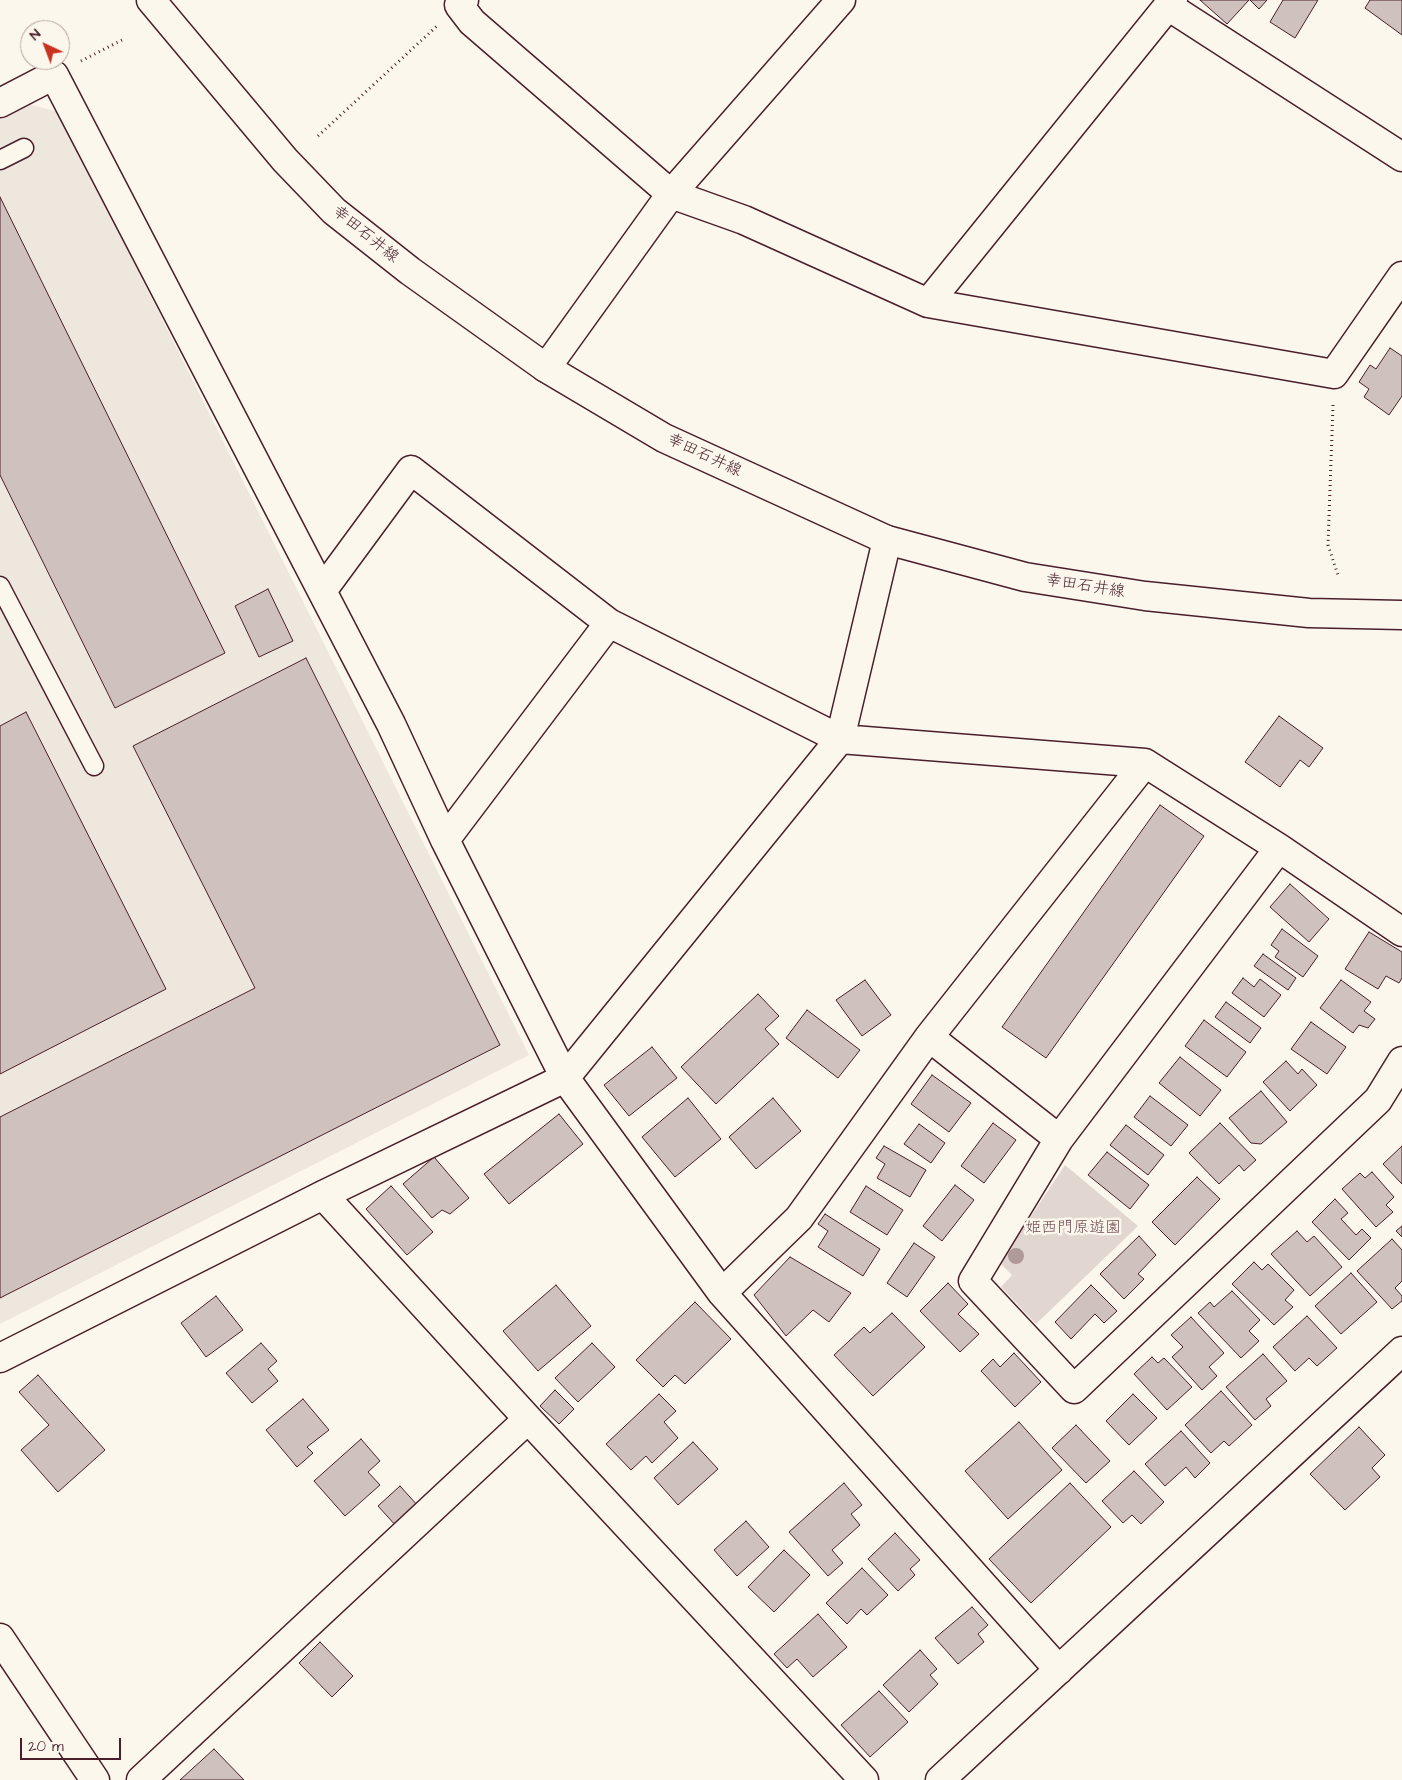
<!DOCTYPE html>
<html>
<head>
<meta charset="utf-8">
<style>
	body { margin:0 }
	#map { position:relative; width:1402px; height:1780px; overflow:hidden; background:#fbf7ec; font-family:"Architects Daughter",sans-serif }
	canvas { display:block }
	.north { position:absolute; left:20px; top:20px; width:50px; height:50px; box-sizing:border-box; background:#fbf7ec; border:1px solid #b4a19f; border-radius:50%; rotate:317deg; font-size:14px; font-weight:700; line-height:20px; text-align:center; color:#4a1f2b }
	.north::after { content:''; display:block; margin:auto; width:18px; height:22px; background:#c8321e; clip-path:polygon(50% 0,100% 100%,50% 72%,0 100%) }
	.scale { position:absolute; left:20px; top:1738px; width:101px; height:22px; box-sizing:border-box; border:2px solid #4a1f2b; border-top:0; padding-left:6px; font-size:15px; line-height:18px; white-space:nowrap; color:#4a1f2b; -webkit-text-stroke:4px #fbf7ec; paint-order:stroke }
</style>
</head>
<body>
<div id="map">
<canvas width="1402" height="1780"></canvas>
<div class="north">N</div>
<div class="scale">20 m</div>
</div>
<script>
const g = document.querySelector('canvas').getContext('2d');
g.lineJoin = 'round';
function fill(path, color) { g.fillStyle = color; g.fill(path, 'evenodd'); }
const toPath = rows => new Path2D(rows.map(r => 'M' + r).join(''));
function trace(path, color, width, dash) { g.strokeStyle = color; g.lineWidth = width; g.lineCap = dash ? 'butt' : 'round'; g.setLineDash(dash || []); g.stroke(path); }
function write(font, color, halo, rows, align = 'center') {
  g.font = font + ' "Architects Daughter","Klee One",sans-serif'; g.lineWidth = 5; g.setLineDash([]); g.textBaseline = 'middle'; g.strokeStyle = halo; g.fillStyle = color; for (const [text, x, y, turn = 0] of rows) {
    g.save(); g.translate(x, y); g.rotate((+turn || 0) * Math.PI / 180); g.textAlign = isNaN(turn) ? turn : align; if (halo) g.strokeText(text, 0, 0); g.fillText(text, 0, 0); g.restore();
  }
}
fill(toPath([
	[28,104,59,112,529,1055,0,1324,0,119]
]), '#eee7de');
fill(toPath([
	[1065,1165,1138,1226,1036,1324,1001,1287,1012,1275,1000,1263]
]), '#e2d7d0');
const building = toPath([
	[1200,0,1249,0,1227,24,1200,0],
	[1250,0,1267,0,1259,9,1250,0],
	[1283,0,1318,0,1295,38,1270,22,1283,0],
	[1370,0,1402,0,1402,35,1365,8,1370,0],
	[0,197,225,653,115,708,0,475,0,197],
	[1390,348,1402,356,1402,396,1389,415,1364,397,1369,389,1359,382,1370,365,1376,369,1390,348],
	[268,589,293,641,259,657,235,606,268,589],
	[306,658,500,1045,0,1298,0,1117,255,988,133,746,306,658],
	[26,712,166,989,0,1074,0,726,26,712],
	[1279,716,1323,748,1309,767,1300,760,1280,787,1245,762,1279,716],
	[1160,805,1204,836,1046,1058,1002,1027,1160,805],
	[1290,884,1329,919,1309,942,1270,907,1290,884],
	[1282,929,1318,956,1303,977,1275,957,1279,951,1271,945,1282,929],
	[1369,932,1402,952,1402,978,1399,983,1386,976,1378,989,1345,969,1369,932],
	[1263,954,1296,978,1288,990,1254,966,1263,954],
	[1243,978,1254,987,1260,979,1281,995,1264,1017,1232,993,1243,978],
	[865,980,891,1015,862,1036,836,1000,865,980],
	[1341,980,1371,1002,1364,1011,1375,1019,1368,1028,1359,1025,1353,1033,1320,1008,1341,980],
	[758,994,779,1016,765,1029,779,1044,716,1104,681,1067,758,994],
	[1226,1002,1261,1028,1250,1043,1215,1017,1226,1002],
	[807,1010,860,1050,838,1078,786,1038,807,1010],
	[1204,1020,1246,1052,1227,1077,1185,1046,1204,1020],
	[1311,1022,1346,1047,1327,1074,1291,1049,1311,1022],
	[652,1047,677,1078,629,1116,604,1085,652,1047],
	[1180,1057,1221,1090,1200,1116,1159,1083,1180,1057],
	[1286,1061,1298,1074,1302,1069,1317,1085,1290,1111,1263,1082,1286,1061],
	[932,1075,971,1103,949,1132,911,1104,932,1075],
	[1261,1091,1287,1122,1261,1144,1251,1143,1229,1118,1261,1091],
	[1150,1096,1188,1125,1171,1146,1134,1117,1150,1096],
	[688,1098,721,1139,675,1177,642,1137,688,1098],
	[773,1098,801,1131,756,1169,729,1137,773,1098],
	[559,1114,583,1144,509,1204,484,1174,559,1114],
	[993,1123,1016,1140,984,1183,961,1166,993,1123],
	[1220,1123,1256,1160,1244,1171,1239,1165,1219,1184,1189,1153,1220,1123],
	[919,1124,945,1143,931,1163,904,1144,919,1124],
	[1126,1125,1164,1155,1148,1175,1110,1145,1126,1125],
	[884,1146,926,1170,910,1197,877,1178,885,1164,876,1158,884,1146],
	[1402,1146,1402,1184,1383,1164,1402,1146],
	[1107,1152,1149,1185,1130,1209,1088,1175,1107,1152],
	[434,1157,469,1198,450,1214,442,1210,432,1218,403,1184,434,1157],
	[1372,1172,1394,1197,1386,1205,1393,1212,1376,1227,1342,1189,1360,1173,1365,1178,1372,1172],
	[1197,1177,1220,1199,1175,1245,1152,1222,1197,1177],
	[955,1185,974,1200,942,1241,923,1226,955,1185],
	[391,1186,433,1232,407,1255,366,1209,391,1186],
	[866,1186,903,1210,887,1235,850,1212,866,1186],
	[1335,1199,1348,1213,1341,1219,1356,1235,1362,1229,1371,1238,1349,1260,1312,1222,1335,1199],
	[825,1214,880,1249,863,1276,818,1247,828,1231,818,1224,825,1214],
	[1402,1226,1402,1237,1396,1231,1402,1226],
	[1297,1231,1307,1242,1314,1236,1342,1267,1310,1296,1271,1254,1297,1231],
	[1139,1236,1156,1255,1138,1274,1144,1279,1124,1299,1100,1274,1139,1236],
	[1392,1239,1402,1250,1402,1281,1395,1288,1402,1296,1402,1301,1392,1309,1357,1271,1392,1239],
	[914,1243,935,1257,907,1297,887,1283,914,1243],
	[790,1257,851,1293,829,1322,813,1310,786,1336,754,1295,790,1257],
	[1254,1262,1262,1270,1268,1264,1294,1290,1285,1300,1293,1307,1274,1325,1232,1284,1254,1262],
	[1351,1273,1377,1302,1341,1334,1315,1306,1351,1273],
	[948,1283,968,1304,958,1314,979,1334,960,1352,920,1311,948,1283],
	[556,1285,591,1326,538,1371,503,1331,556,1285],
	[1091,1285,1117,1311,1104,1323,1095,1314,1071,1339,1055,1322,1091,1285],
	[1232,1291,1260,1320,1249,1331,1259,1341,1241,1358,1198,1313,1210,1302,1214,1307,1232,1291],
	[216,1296,243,1330,206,1357,181,1323,216,1296],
	[695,1302,731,1339,685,1384,675,1375,663,1387,636,1360,695,1302],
	[892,1313,925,1347,873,1396,834,1355,864,1327,870,1333,892,1313],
	[1307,1316,1337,1348,1317,1366,1309,1358,1295,1371,1273,1347,1307,1316],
	[1191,1317,1224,1353,1209,1367,1217,1376,1202,1390,1172,1357,1183,1347,1171,1335,1191,1317],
	[261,1343,277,1361,268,1369,278,1381,252,1403,226,1373,261,1343],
	[592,1343,615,1367,578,1402,555,1378,592,1343],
	[1014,1353,1041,1382,1015,1407,981,1371,993,1359,1000,1367,1014,1353],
	[1263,1354,1287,1381,1266,1399,1271,1406,1255,1420,1226,1387,1263,1354],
	[1152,1357,1158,1363,1164,1358,1192,1387,1167,1410,1134,1374,1152,1357],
	[38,1375,105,1450,58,1492,21,1450,49,1425,19,1392,38,1375],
	[555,1390,574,1409,559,1424,540,1406,555,1390],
	[1221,1391,1252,1425,1229,1446,1224,1441,1211,1453,1185,1425,1221,1391],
	[659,1394,676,1411,664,1422,678,1438,652,1463,646,1456,631,1470,606,1444,659,1394],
	[1133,1394,1157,1418,1129,1445,1106,1421,1133,1394],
	[303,1399,329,1430,307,1447,313,1453,297,1467,266,1430,303,1399],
	[1019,1422,1062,1470,1008,1519,965,1471,1019,1422],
	[1076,1425,1110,1461,1086,1483,1052,1448,1076,1425],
	[1359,1427,1385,1455,1372,1468,1380,1477,1345,1510,1310,1474,1359,1427],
	[1181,1431,1210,1463,1195,1478,1186,1467,1165,1486,1145,1464,1181,1431],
	[361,1439,380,1461,368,1472,380,1485,345,1516,314,1481,361,1439],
	[693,1442,718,1469,678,1505,654,1478,693,1442],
	[1134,1471,1164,1502,1141,1524,1132,1515,1123,1523,1102,1501,1134,1471],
	[844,1483,862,1505,851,1514,860,1525,832,1550,843,1563,828,1576,789,1532,844,1483],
	[1070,1483,1111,1527,1031,1603,989,1559,1070,1483],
	[400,1486,419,1507,397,1527,378,1506,400,1486],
	[746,1521,769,1547,737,1576,714,1550,746,1521],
	[895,1533,920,1560,910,1569,915,1575,898,1591,868,1559,895,1533],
	[784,1550,810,1575,774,1612,748,1587,784,1550],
	[862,1568,888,1595,867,1615,861,1609,847,1624,826,1603,862,1568],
	[972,1607,988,1625,978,1634,984,1642,958,1664,935,1638,972,1607],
	[818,1614,847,1647,813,1677,797,1659,787,1668,774,1654,818,1614],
	[320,1642,353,1676,332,1697,299,1663,320,1642],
	[920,1650,937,1669,930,1675,938,1684,909,1712,883,1685,920,1650],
	[879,1691,908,1722,870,1757,841,1725,879,1691],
	[214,1749,244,1780,180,1780,214,1749]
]);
fill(building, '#cfc2bc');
trace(building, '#4a1f2b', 1);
const lane = toPath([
	[0,160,24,148],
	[0,586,94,766]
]);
const street = toPath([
	[464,0,459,5,472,22,671,194,744,220,928,303,1334,374,1402,276],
	[1173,0,1168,6,1402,157],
	[0,103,54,75,391,724,445,840,565,1078,722,1293,1059,1670],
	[928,303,1168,6],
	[546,368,671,194,841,0],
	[322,591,411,470,609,623,840,739,1145,763,1279,848,1402,932],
	[445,840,609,623],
	[1279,848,1059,1139,973,1281,1074,1389,1378,1100,1402,1061],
	[929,1037,1059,1139],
	[323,1195,528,1419,864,1780],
	[722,1293,799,1218,929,1037,1145,763],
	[0,1358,323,1195,565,1078,840,739,887,540],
	[0,1638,95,1780],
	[141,1780,528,1419],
	[940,1780,1402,1351]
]);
const secondary = toPath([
	[151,0,285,160,334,211,410,271,546,368,664,438,887,540,1025,577,1145,596,1309,613,1402,615]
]);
trace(lane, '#4a1f2b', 21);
trace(street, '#4a1f2b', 31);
trace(secondary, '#4a1f2b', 31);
trace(toPath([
	[81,61,124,39],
	[318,136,437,26],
	[1333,405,1328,545,1338,575]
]), '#4a1f2b', 3, [1, 4]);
trace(lane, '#fbf7ec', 18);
trace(street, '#fbf7ec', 28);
trace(secondary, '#fbf7ec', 28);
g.fillStyle = '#af9a98';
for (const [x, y] of [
	[1016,1256]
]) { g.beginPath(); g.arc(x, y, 8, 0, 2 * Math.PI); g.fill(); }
write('16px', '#4a1f2b', '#fbf7ec', [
	["幸田石井線",365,235,39],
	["幸田石井線",704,456,25],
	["幸田石井線",1085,587,9]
]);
write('16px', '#704d54', '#fbf7ec', [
	["姫西門原遊園",1073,1229]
]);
</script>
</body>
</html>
